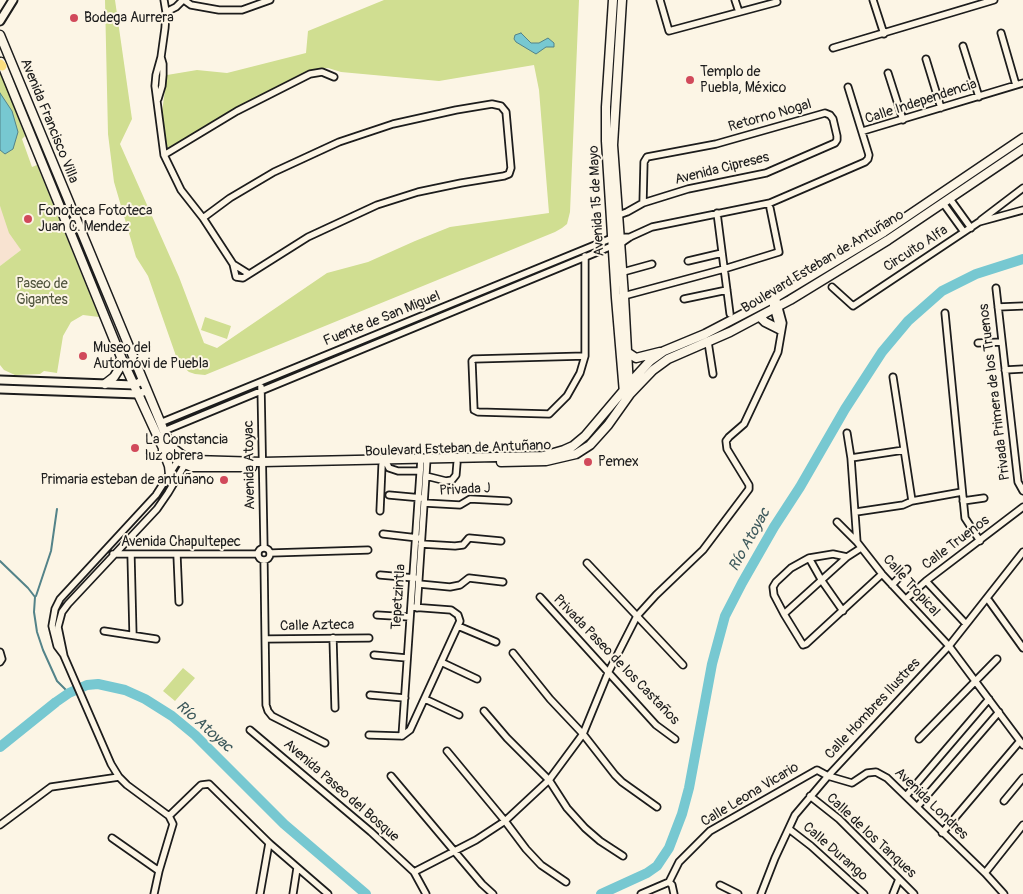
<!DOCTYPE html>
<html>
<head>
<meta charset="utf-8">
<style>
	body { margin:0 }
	canvas { display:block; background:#fcf5e5 }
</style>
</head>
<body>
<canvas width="1023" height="894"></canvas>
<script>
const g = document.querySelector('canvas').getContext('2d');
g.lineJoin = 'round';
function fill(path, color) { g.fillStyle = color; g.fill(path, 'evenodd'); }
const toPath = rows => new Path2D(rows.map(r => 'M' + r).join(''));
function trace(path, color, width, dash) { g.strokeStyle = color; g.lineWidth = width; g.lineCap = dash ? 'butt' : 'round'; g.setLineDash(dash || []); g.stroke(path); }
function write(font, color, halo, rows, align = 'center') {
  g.font = font + ' Pangolin,sans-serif'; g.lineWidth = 4; g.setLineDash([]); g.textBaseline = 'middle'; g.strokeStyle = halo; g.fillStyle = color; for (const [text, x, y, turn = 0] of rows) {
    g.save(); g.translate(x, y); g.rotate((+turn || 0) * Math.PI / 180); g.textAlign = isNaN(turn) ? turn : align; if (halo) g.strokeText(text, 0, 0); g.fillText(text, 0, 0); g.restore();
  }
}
fill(toPath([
	[0,206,21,250,0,266]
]), '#f8e3d1');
fill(toPath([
	[105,0,115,0,132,119,120,144,179,277,204,343,217,348,327,273,368,262,415,241,450,227,549,213,539,90,534,65,439,81,341,72,328,68,315,69,233,111,173,147,167,147,165,144,162,112,167,75,197,70,227,73,306,53,308,31,384,0,579,0,570,212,567,224,562,228,555,232,205,375,195,374,189,372,179,363,176,356,148,276,136,257,114,182,108,134],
	[0,71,25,136,22,139,32,167,37,165,99,317,83,315,71,322,63,336,57,373,44,371,40,374,15,375,4,370,0,365,0,266,21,250,9,233,0,206],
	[205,317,231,326,227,339,201,330],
	[183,668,195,678,175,701,163,691]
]), '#d0de91');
const water = toPath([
	[521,33,531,43,539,43,548,38,554,43,554,47,546,47,536,54,516,42,514,39,515,35,521,33],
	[0,93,12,111,18,132,13,149,5,154,0,150,0,93]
]);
fill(water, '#77c8d1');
trace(water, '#538389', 1);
trace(toPath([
	[0,561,28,588,35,597,34,612,37,632,43,650,57,681,69,693],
	[36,596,51,551,57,509]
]), '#538389', 2);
trace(toPath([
	[0,747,56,702,69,693,87,685,98,684,125,690,145,699,172,716,195,735,284,824,366,894],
	[601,894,647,873,657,866,669,848,682,814,689,788,712,664,725,616,742,583,774,527,800,487,845,409,882,352,908,321,942,291,976,274,1023,259]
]), '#77c8d1', 10);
const minor = toPath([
	[164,0,166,12,165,28,161,57,156,75,155,86,164,155,181,190,203,218,233,264,249,274],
	[184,0,191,5,219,10,242,10,270,0],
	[660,0,669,31,777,2],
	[735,0,739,12],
	[873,0,884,34],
	[166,12,176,7,183,0],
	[1001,33,1016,85],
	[963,46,979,97],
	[833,48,994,0],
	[926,59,941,108],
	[888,73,903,120],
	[158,99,162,86,163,75,163,64,161,57],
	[863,131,1023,83],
	[164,155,237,111,310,74,322,72,334,77],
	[950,199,971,228],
	[943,203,964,232],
	[717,213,730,314],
	[616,216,627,212,643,203,688,189,766,173,835,143,837,140,837,136,833,119,830,115,825,113,716,144,647,157,644,162,643,203],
	[203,218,230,198,274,172,339,142,393,124,456,110,492,104,501,106,506,112,511,168,509,174,504,176,461,183,418,192,377,205,308,237,243,278,236,277,233,264],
	[981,220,1023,188],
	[688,261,722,253],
	[623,272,652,264],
	[832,287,853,306,979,222,1023,210],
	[996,288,1018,482,1023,491],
	[620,297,724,269,779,252,770,208],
	[684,299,727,290],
	[771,299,780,331],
	[998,307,1023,306],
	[945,313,965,518,980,541],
	[708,342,713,374],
	[978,343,1002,342],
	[585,356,474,359,472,361,474,410,478,412,549,414,567,396,580,373,585,356,585,256],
	[1005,370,1023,369],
	[893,377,912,501],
	[261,387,264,547],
	[160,423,612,238,630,237],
	[164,431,612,246,620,244,630,237,652,227,770,203,865,162,868,159,869,155,848,87],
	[847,433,851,458,857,542],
	[851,458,904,450],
	[387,464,389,468,398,471,420,471],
	[426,476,446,481,452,480,456,475,457,463],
	[389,495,422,498],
	[963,501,984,498],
	[424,503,460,505,470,499,508,501],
	[380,511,382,465],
	[856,512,903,505,912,501,962,492],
	[837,522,857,542,882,574,949,646,1023,745],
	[383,534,418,538],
	[421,544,455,546,463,545,469,538,501,541],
	'258 554a6 6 0 1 1 12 0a6 6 0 1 1-12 0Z',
	[271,553,368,550],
	[113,554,258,554],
	[131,555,133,635],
	[177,555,179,602],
	[847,557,833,554,809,558,791,568,776,582,773,587,774,595,784,614,803,645,806,644,882,574],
	[809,558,822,581,843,611],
	[264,560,266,705,268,711,272,716,325,743],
	[587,563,683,665],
	[380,575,415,578],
	[926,581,966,624],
	[419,584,450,587,460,585,469,578,503,582],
	[892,585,907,569],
	[540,597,656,725,675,739],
	[987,598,1023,648],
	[906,599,926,581,1023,507],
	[417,608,427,459],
	[784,614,847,557,861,548],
	[377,615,410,617],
	[458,626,496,642],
	[104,631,156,639],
	[333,638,335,708],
	[266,639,369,638],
	[0,652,2,659,0,662],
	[513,653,550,699,583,734,615,775,622,782,657,807],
	[63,654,57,646,52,626,55,609,60,599,156,495,179,459],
	[374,655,407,658],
	[441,662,477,679],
	[370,695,405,698],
	[425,699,459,715],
	[484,711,507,738,549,780,567,808,585,828,600,841,623,856],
	[250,730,371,832,414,872,426,894],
	[369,735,402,736],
	[402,736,421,459],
	[402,736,410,730,460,621,458,615,451,610,411,607],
	[919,739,997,659],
	[447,751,505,821,526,849,541,865,566,882],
	[391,776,482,884,493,894],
	[810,796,839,819,914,894],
	[906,796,989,699],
	[1004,801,1023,778],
	[917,807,999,712],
	[169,816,127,785,119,777,111,764,64,656,58,627,62,612,68,604,157,509,168,493,187,461],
	[169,816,201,785,209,784,269,843,328,894],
	[0,825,51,787,119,777],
	[789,829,811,846,864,894],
	[942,833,1020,741],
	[112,838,159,871],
	[414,872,476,840,505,821,549,780,583,734,608,673,637,616,656,595,703,550,749,489,749,485,727,449,726,441,729,437,744,424,778,352,783,323,776,297],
	[985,873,1023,825],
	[669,882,672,885,674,894],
	[720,885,738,894],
	[154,894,159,871,173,824,169,816],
	[260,894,269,843],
	[293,894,297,868],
	[641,894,669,882,679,862,710,831,817,770,828,776,852,783,867,773,876,772,887,778,985,873,1004,894],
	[761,894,775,858,795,815,828,776,949,646,1023,552],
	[893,894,899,879]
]);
const tertiary = toPath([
	[0,21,13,0],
	[0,380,134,385,142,381],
	[0,389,138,394,146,391]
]);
const secondary = toPath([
	[613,0,606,107,606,141,616,298,624,393],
	[622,0,613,145,624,296,629,387],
	[0,35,164,431,169,442,174,449,182,455,193,460,262,462,543,456,564,450,573,446,585,436,629,384,650,361,664,351,705,334,776,297,884,232,1023,138],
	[1,62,121,357,162,446,178,461,192,467,252,467],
	[760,317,765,322,779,329],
	[627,352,636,358,660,352],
	[105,384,114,377,119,369,121,357],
	[163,450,169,466,170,475],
	[501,462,546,461,576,454,590,445,608,425,630,394,653,370,668,359,730,332,790,300,888,240,1023,149]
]);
const primary = toPath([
	[0,64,2,66]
]);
trace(minor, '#1c1c1c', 9);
trace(tertiary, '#1c1c1c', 11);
trace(secondary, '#1c1c1c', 11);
trace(primary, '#1c1c1c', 12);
trace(minor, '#fcf5e5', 5.5);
trace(tertiary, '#fcf5e5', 7);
trace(secondary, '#fcf5e5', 8);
trace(primary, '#fddf80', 9);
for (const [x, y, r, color] of [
	[74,18,5,"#d1495b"],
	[690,80,5,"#d1495b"],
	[28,219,5,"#d1495b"],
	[83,356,5,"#d1495b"],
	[135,448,5,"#d1495b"],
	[588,462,5,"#d1495b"],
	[224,480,5,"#d1495b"]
]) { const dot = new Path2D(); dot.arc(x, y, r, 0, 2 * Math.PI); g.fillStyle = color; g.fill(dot); trace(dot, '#fcf5e5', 2); }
write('14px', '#1c1c1c', '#fcf5e5', [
	["Bodega Aurrera",84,18],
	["Templo de",700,72],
	["Puebla, México",700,88],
	["Fonoteca Fototeca",38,211],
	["Juan C. Mendez",38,227],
	["Museo del",93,348],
	["Automóvi de Puebla",93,364],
	["La Constancia",145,440],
	["luz obrera",145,456],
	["Pemex",598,462],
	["Primaria esteban de antuñano",214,480,"right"]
], 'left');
write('14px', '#1c1c1c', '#fcf5e5', [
	["Calle Independencia",921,102,-18],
	["Retorno Nogal",770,116,-16],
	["Avenida Francisco Villa",49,121,68],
	["Avenida Cipreses",722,169,-14],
	["Avenida 15 de Mayo",597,201,-93],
	["Circuito Alfa",916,249,-33],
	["Boulevard Esteban de Antuñano",823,262,-31],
	["Fuente de San Miguel",382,319,-22],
	["Privada Primera de los Truenos",995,392,-97],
	["Boulevard Esteban de Antuñano",458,449,-2],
	["Avenida Atoyac",250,465,-91],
	["Privada J",465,490,-3],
	["Avenida Chapultepec",181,542],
	["Calle Truenos",956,543,-37],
	["Calle Tropical",911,586,48],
	["Tepetzintla",399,597,-86],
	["Calle Azteca",317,626,-1],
	["Privada Paseo de los Castaños",616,660,46],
	["Calle Hombres Ilustres",873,709,-47],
	["Avenida Paseo del Bosque",341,791,41],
	["Calle Leona Vicario",750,795,-31],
	["Avenida Londres",931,804,44],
	["Calle de los Tanques",871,836,43],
	["Calle Durango",835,852,41]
]);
write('14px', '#52563f', '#fcf5e5', [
	["Paseo de",42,284],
	["Gigantes",42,300]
]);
write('italic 15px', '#3c585b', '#fcf5e5', [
	["Río Atoyac",750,540,-61],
	["Río Atoyac",204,727,41]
]);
</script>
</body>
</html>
